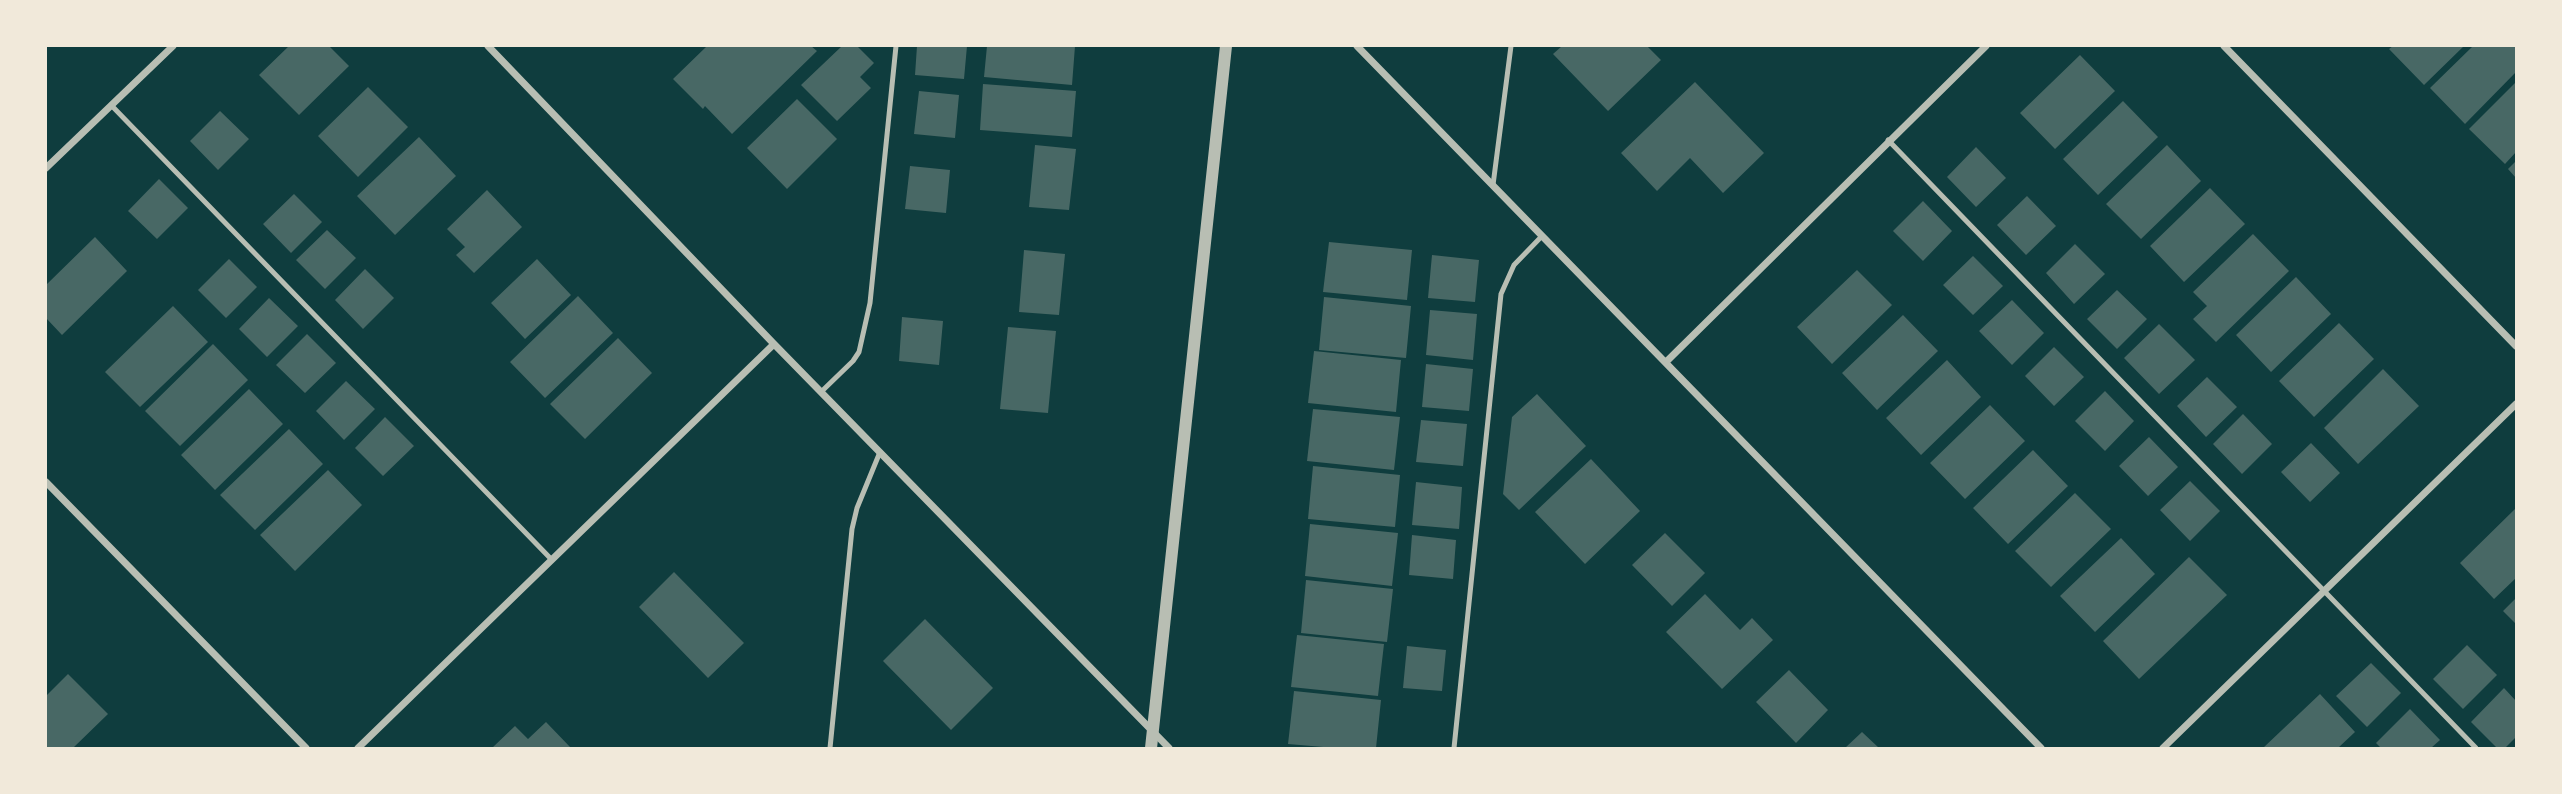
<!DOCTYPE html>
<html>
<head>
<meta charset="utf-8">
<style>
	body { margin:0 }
	#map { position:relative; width:2562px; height:794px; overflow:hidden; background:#0f3d3e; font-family:"Roboto Condensed",sans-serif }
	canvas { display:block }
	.frame { position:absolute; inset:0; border:47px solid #f1e9da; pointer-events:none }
</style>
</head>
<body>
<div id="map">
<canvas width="2562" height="794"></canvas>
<div class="frame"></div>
</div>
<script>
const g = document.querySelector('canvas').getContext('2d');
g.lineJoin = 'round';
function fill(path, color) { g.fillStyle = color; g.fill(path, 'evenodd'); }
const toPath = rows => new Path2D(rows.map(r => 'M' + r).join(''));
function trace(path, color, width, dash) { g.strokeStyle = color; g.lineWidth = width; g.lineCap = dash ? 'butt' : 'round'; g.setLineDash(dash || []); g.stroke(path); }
fill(toPath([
	[289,46,329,46,349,66,299,115,259,75],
	[707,46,811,46,817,51,732,134,705,106,703,109,673,79],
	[842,46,857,46,874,63,860,77,871,88,837,121,801,85],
	[917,46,967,46,964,79,915,75],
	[987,46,1075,46,1072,85,984,77],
	[1562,46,1647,46,1661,60,1608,111,1553,54],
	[2393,46,2464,46,2424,85,2389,49],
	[2473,46,2516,46,2516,72,2465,124,2430,88],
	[2080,55,2115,91,2055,149,2020,113],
	[1695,82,1764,153,1723,193,1690,158,1657,191,1621,153],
	[2516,82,2516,152,2505,164,2469,129],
	[983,84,1076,91,1072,137,980,130],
	[368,87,408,127,358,177,318,136],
	[919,91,959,95,955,138,914,134],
	[797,99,837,139,787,189,747,148],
	[2123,101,2158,137,2098,195,2063,159],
	[220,111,249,139,218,170,190,141],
	[419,137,456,176,395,235,357,196],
	[1035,145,1076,149,1069,210,1029,207],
	[2167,145,2201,181,2141,239,2106,204],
	[1976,147,2006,178,1976,207,1947,177],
	[2516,161,2516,178,2508,169],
	[910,166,950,170,946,213,905,209],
	[159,179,188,208,157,239,128,211],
	[2210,188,2245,224,2184,282,2150,246],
	[487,190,522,227,474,273,456,255,465,247,447,229],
	[294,194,322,222,291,253,263,224],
	[2027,196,2056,226,2026,255,1997,225],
	[1923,201,1952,231,1923,261,1893,231],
	[327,230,356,258,325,289,296,260],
	[2253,234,2289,271,2216,342,2193,319,2207,306,2193,292],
	[95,237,127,271,62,335,46,318,46,285],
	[1329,242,1412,250,1407,300,1323,292],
	[2075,244,2105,274,2074,304,2046,273],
	[1024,250,1065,254,1059,315,1019,312],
	[1432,255,1479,260,1475,302,1428,298],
	[1973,256,2003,286,1973,315,1943,285],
	[229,259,257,287,226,318,198,290],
	[537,259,571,295,525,339,491,303],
	[365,269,394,298,363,329,335,300],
	[1857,270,1892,305,1832,364,1797,327],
	[2296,277,2331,314,2271,372,2236,335],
	[2117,290,2147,319,2117,349,2087,319],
	[578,296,613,333,545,398,510,362],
	[1324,297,1411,306,1406,358,1319,350],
	[269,298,298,326,267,357,239,329],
	[2012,300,2044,333,2012,365,1979,331],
	[173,306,208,342,140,407,105,372],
	[1430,310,1477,314,1473,360,1426,355],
	[1903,315,1938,351,1877,410,1842,373],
	[902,317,943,321,939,365,899,361],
	[2339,323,2374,359,2314,417,2279,381],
	[2159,324,2195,360,2159,394,2124,358],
	[1008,327,1056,331,1048,413,1000,409],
	[307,334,336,363,305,393,276,365],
	[618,338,652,373,585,439,550,404],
	[213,344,248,380,180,446,145,411],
	[2054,347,2084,377,2054,406,2025,376],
	[1314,351,1401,360,1396,412,1308,403],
	[1947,360,1981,397,1921,455,1886,418],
	[1426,364,1473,369,1469,411,1422,407],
	[2383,369,2419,406,2358,464,2324,428],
	[2207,377,2237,407,2206,437,2177,406],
	[346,381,375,409,344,440,316,411],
	[249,389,283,424,215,490,181,455],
	[2105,391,2134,421,2105,451,2075,421],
	[1537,394,1586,446,1519,510,1503,494,1512,417],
	[1990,405,2025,441,1965,499,1930,463],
	[1313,409,1400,417,1394,470,1307,461],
	[2243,414,2272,444,2242,474,2213,444],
	[385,417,414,446,383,476,355,448],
	[1421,420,1467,424,1463,466,1416,462],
	[289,429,323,464,255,530,220,495],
	[2149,437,2178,467,2148,496,2119,466],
	[2311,443,2340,473,2310,502,2281,472],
	[2033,450,2068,486,2008,544,1973,508],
	[1591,459,1640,511,1585,564,1535,512],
	[1313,466,1400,475,1395,527,1308,519],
	[328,470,362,505,295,571,260,535],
	[2190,481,2220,511,2190,541,2160,510],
	[1416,482,1462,487,1459,529,1412,525],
	[2075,493,2111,529,2051,587,2015,551],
	[2516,508,2516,578,2494,599,2460,563],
	[1310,524,1398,533,1392,586,1305,576],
	[1665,533,1705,573,1672,606,1632,565],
	[1412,535,1456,540,1453,579,1409,575],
	[2121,538,2155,574,2095,632,2060,596],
	[2189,557,2227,595,2139,679,2103,641],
	[674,572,744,643,708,678,639,607],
	[1306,580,1393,589,1387,642,1301,633],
	[1705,594,1740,630,1752,618,1773,640,1722,689,1666,632],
	[2516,598,2516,624,2503,611],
	[925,619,993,688,951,730,883,661],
	[1297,635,1384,644,1378,696,1291,687],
	[2467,645,2497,675,2463,709,2433,679],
	[1407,646,1446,650,1442,691,1403,688],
	[2371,663,2401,693,2367,727,2336,696],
	[1789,670,1828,710,1796,743,1756,702],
	[68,674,108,714,73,748,46,748,46,696],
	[2504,688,2516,701,2516,737,2505,748,2497,748,2471,722],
	[1294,691,1381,700,1376,748,1335,748,1288,744],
	[2320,694,2355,732,2338,748,2263,748],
	[2410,709,2440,740,2431,748,2381,748,2376,743],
	[546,722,571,748,492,748,515,726,528,739],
	[1862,732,1879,748,1845,748]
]), '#486865');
trace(toPath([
	[111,105,552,560],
	[1888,140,2476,748],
	[1493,185,1511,46],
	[821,392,853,361,859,352,870,303,896,46],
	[830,748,852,529,857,508,880,452],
	[1454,748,1501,294,1514,265,1542,236]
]), '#b8beb3', 5);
trace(toPath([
	[488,46,774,344,1169,748],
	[1357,46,2041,748],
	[2224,46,2516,346],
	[46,168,173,46],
	[1666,362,1986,46],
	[46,482,306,748],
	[358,748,774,344],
	[2163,748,2516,404]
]), '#b8beb3', 7);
trace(toPath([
	[1151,748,1226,46]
]), '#b8beb3', 12);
</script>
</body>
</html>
